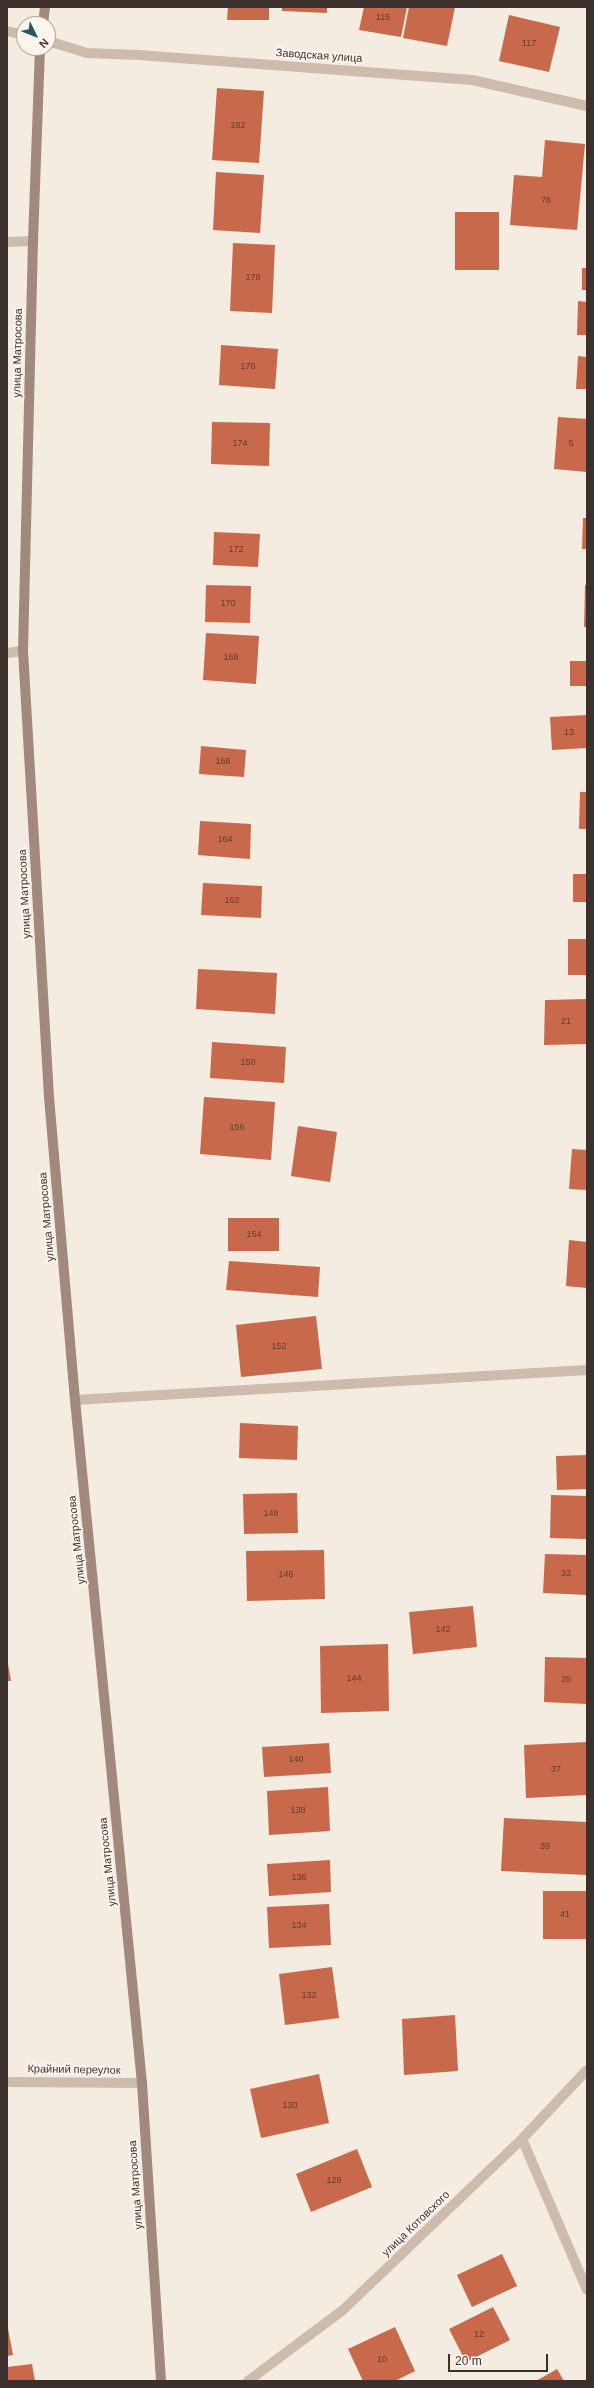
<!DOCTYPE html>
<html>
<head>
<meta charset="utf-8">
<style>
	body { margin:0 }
	#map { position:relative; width:594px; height:2388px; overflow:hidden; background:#f4ebe1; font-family:Arial,sans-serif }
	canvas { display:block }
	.frame { position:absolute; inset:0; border:8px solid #3b302b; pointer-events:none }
	.north { position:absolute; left:16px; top:16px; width:40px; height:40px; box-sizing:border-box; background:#fbf5ee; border:1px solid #aea6a0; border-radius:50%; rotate:133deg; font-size:11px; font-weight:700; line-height:16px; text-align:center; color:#3b302b }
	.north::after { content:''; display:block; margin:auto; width:14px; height:18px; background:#1f5a5e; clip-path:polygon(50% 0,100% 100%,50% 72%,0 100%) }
	.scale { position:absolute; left:448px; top:2354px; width:100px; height:18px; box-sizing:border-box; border:2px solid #3b302b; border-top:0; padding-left:5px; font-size:12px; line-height:14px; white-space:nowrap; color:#3b302b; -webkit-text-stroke:3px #fbf5ee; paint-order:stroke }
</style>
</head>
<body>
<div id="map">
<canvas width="594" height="2388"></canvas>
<div class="frame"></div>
<div class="north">N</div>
<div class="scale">20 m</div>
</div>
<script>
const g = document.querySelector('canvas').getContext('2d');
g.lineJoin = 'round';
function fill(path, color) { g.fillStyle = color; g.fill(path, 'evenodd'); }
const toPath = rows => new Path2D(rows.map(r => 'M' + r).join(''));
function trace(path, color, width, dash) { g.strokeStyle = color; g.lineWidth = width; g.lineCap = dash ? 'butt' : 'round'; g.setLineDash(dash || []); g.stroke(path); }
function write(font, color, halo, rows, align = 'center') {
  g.font = font + ' Arial,sans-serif'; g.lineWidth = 4; g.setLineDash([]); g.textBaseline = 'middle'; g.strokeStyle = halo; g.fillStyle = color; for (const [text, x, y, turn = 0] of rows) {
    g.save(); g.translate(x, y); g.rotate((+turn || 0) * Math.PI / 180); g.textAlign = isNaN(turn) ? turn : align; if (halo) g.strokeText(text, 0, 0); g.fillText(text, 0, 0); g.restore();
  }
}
fill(toPath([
	[228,7,269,7,269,20,227,20],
	[282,7,327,7,327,13,282,11],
	[364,7,407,7,401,37,359,30],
	[409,7,455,7,447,46,403,38],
	[509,15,560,27,549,72,499,61],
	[217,88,264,91,259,163,212,160],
	[545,140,585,144,577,230,510,225,514,175,542,177],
	[216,172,264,175,260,233,213,230],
	[455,212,499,212,499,270,455,270],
	[233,243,275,245,272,313,230,311],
	[582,268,587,268,587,290,582,290],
	[578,301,587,302,587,335,577,335],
	[221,345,278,349,275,389,219,385],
	[578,356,587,357,587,389,576,389],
	[558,417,587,419,587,472,554,469],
	[212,422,270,423,269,466,211,464],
	[583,518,587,518,587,549,582,549],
	[214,532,260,534,258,567,213,565],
	[206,585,251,586,250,623,205,622],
	[585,585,587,585,587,627,584,627],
	[206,633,259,636,256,684,203,680],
	[570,661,587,661,587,686,570,686],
	[587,715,587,748,552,750,550,717],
	[201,746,246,750,244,777,199,774],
	[580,792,587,792,587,829,579,829],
	[200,821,251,824,250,859,198,855],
	[573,874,587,874,587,902,573,902],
	[203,883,262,886,261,918,201,915],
	[568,939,587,939,587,975,568,975],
	[198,969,277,973,275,1014,196,1009],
	[587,999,587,1044,544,1045,545,1000],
	[212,1042,286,1047,284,1083,210,1078],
	[204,1097,275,1102,271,1160,200,1154],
	[298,1126,337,1132,330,1182,291,1176],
	[572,1149,587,1150,587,1190,569,1189],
	[228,1218,279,1218,279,1251,228,1251],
	[569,1240,587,1242,587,1288,566,1286],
	[229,1261,320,1267,318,1297,226,1290],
	[316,1316,322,1369,241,1377,236,1325],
	[240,1423,298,1426,297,1460,239,1458],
	[587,1455,587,1489,557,1490,556,1456],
	[297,1493,298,1533,244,1534,243,1494],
	[551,1495,587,1496,587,1539,550,1538],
	[324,1550,325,1599,247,1601,246,1551],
	[545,1554,587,1555,587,1595,543,1593],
	[473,1606,477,1647,413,1654,409,1612],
	[388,1644,389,1711,321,1713,320,1646],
	[545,1657,587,1658,587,1704,544,1702],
	[7,1658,11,1681,7,1681],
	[587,1742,587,1795,526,1798,524,1745],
	[329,1743,331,1773,264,1777,262,1747],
	[328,1787,330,1831,269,1835,267,1791],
	[504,1818,587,1822,587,1875,501,1871],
	[330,1860,331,1892,269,1896,267,1864],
	[543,1891,587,1891,587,1939,543,1939],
	[329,1904,331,1945,269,1948,267,1907],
	[332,1967,339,2018,285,2025,279,1974],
	[455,2015,458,2071,404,2075,402,2019],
	[319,2074,329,2123,261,2138,250,2089],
	[357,2149,372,2187,311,2212,296,2174],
	[502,2254,517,2286,472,2307,457,2275],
	[493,2307,510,2340,466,2362,449,2329],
	[7,2323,13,2355,7,2356],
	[395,2327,415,2371,395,2381,363,2381,348,2349],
	[32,2364,35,2381,7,2381,7,2367],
	[557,2369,564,2381,536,2381]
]), '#c8694b');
trace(toPath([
	[7,31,24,35],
	[48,41,87,53,139,55,472,80,587,106],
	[7,242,33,241],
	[7,653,23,651],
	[75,1400,587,1370],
	[7,2082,142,2083],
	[522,2139,587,2290],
	[248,2381,343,2310,522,2139,587,2070]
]), '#cdbbac', 10);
trace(toPath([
	[43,24,45,7],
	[40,48,33,241,23,651,49,1097,75,1400,142,2083,161,2381]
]), '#a18a7d', 10);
write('9px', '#5e3e33', null, [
	["115",383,18],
	["117",529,44],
	["182",238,126],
	["76",546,201],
	["178",253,278],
	["176",248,367],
	["174",240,444],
	["5",571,444],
	["172",236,550],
	["170",228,604],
	["168",231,658],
	["13",569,733],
	["166",223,762],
	["164",225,840],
	["162",232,901],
	["21",566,1022],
	["158",248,1063],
	["156",237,1128],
	["154",254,1235],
	["152",279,1347],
	["148",271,1514],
	["33",566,1574],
	["146",286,1575],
	["142",443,1630],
	["144",354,1679],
	["35",566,1680],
	["140",296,1760],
	["37",556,1770],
	["138",298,1811],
	["39",545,1847],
	["136",299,1878],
	["41",565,1915],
	["134",299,1926],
	["132",309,1996],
	["130",290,2106],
	["128",334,2181],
	["12",479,2335],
	["10",382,2360]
]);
write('11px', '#3b302b', '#fbf5ee', [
	["Заводская улица",319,56,4],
	["улица Матросова",18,353,-89],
	["улица Матросова",25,894,-93],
	["улица Матросова",47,1217,-95],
	["улица Матросова",77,1540,-96],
	["улица Матросова",108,1862,-96],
	["Крайний переулок",74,2070,1],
	["улица Матросова",136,2185,-94],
	["улица Котовского",416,2224,-44]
]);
</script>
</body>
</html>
